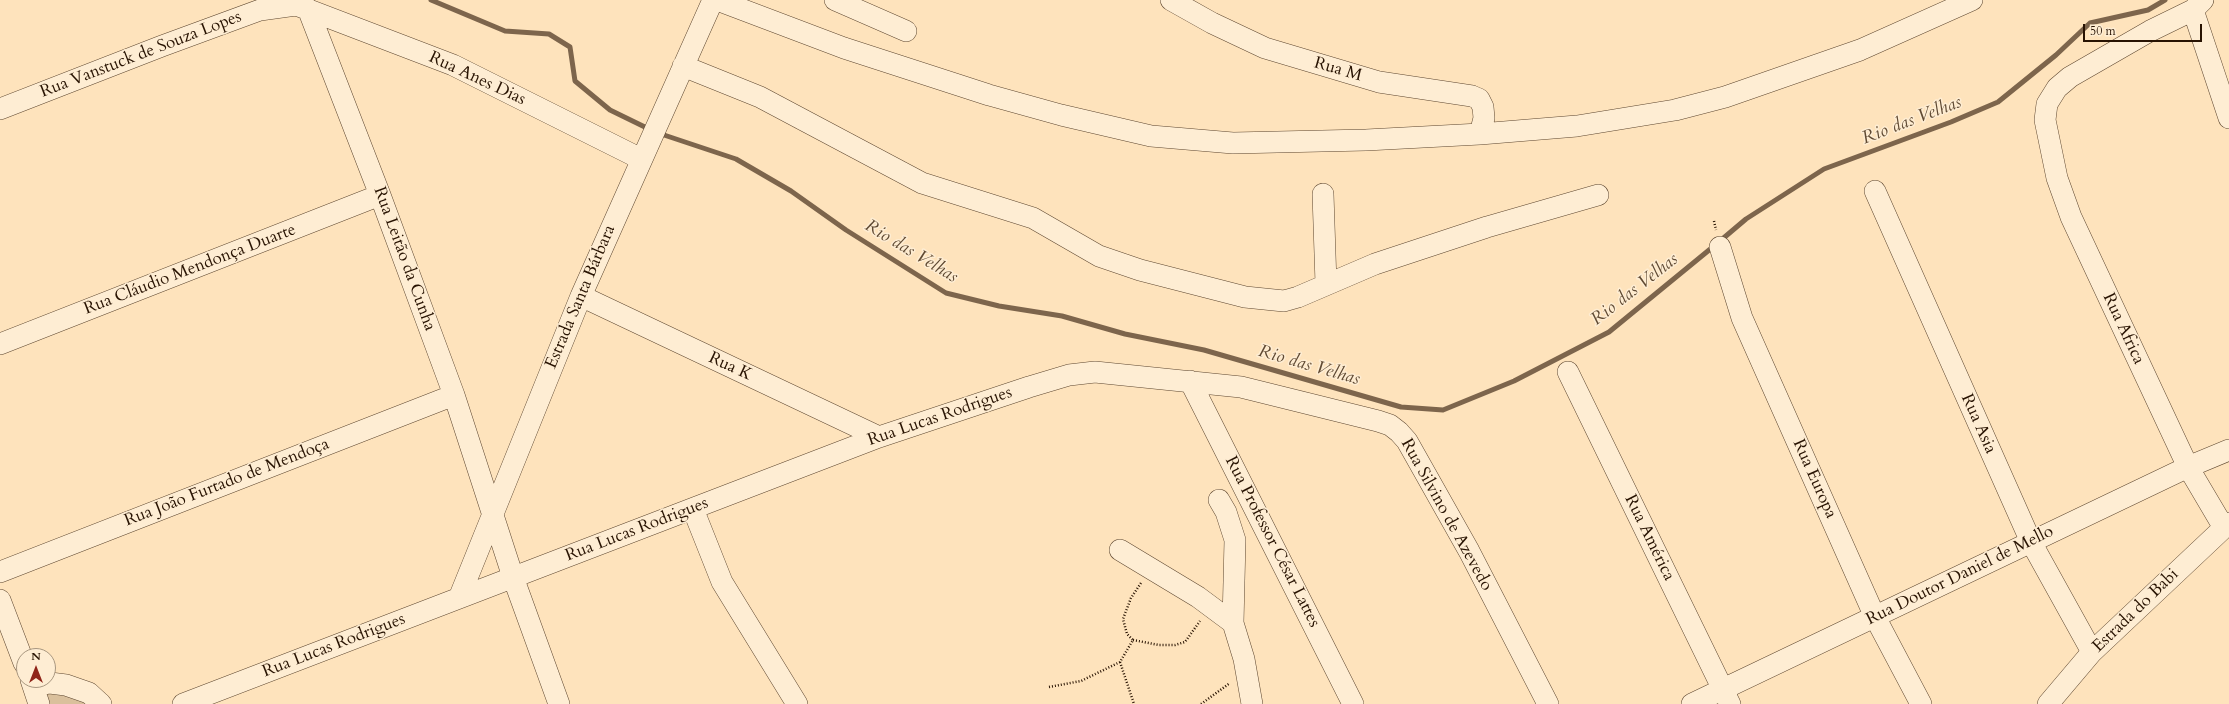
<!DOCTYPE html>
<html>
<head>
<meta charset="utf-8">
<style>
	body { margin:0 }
	#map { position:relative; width:2229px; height:704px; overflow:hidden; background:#fee3bc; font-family:Cardo,serif }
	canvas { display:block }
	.north { position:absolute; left:16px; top:648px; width:40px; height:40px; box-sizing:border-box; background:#feedd3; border:1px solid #a8967f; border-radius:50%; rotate:0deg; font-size:11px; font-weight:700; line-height:16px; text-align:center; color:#281302 }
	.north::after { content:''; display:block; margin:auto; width:14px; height:18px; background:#8f2418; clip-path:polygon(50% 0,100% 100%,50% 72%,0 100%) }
	.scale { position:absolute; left:2083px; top:24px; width:119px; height:18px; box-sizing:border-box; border:2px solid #281302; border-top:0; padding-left:5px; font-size:12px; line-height:14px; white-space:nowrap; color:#281302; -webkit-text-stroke:3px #feedd3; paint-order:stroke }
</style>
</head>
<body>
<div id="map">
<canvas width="2229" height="704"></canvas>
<div class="north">N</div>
<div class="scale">50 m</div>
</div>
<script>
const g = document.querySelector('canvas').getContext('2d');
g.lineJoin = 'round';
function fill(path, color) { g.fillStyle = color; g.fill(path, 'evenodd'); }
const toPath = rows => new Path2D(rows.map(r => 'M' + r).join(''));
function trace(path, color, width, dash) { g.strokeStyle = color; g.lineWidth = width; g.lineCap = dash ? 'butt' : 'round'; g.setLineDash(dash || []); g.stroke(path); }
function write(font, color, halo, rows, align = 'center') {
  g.font = font + ' Cardo,serif'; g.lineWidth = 3; g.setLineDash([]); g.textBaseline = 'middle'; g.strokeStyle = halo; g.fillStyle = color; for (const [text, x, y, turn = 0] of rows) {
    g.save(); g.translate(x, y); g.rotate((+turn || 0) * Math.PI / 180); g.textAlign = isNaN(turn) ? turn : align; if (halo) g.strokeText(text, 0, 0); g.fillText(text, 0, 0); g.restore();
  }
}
fill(toPath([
	[42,689,53,689,91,704,47,704]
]), '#dac09c');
trace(toPath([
	[431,0,505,31,549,34,570,47,575,81,610,110,651,130],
	[658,133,736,159,791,191,846,230,946,293,999,306,1062,316,1125,334,1204,350,1401,407,1443,410,1514,381,1609,332,1714,246],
	[1720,241,1746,219,1824,169,1951,122,1998,102,2056,55,2090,23,2148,10,2165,0]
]), '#7d654c', 5);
const minor = toPath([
	[717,0,844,48,989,95,1061,115,1151,136,1233,143,1366,140,1480,134,1577,126,1675,110,1725,97,1860,50,1972,0],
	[835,0,906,31],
	[1171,0,1212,23,1265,48,1379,82,1472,96,1479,99,1483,107,1484,118,1480,134],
	[2203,0,2193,10,2150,31,2070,77,2057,88,2047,104,2045,120,2057,178,2071,217,2188,467,2224,528],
	[308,9,380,195,454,395,513,577,559,704],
	[2193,10,2229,118],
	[683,66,760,97,922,183,1033,218,1099,256,1140,270,1245,297,1284,301,1298,297,1375,264,1487,227,1598,195],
	[0,109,162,46,260,10,296,5,453,65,641,159],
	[1875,191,2031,542,2092,652],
	[1323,194,1326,284],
	[1720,247,1742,318,1875,617,1921,704],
	[581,296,879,437],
	[0,344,380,195],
	[1568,372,1730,704],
	[1190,381,1353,704],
	[1219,500,1226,512,1235,540,1233,623,1244,659,1252,704],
	[693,509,722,582,797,704],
	[1120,550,1198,597,1233,623],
	[0,572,454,395],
	[459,598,581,296,713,0],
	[0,600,24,663],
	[31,680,39,704],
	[33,686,50,683,66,685,89,693,101,704],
	[183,704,879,437,1029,387,1069,375,1095,372,1241,387,1378,421,1390,425,1399,432,1407,441,1469,551,1548,704],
	[1692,704,2188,467,2229,450],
	[2048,704,2092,652,2229,523]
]);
trace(minor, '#5e4730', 22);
trace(toPath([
	[1714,221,1716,230],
	[1133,640,1159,645,1175,645,1185,642,1200,621],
	[1120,662,1134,704],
	[1049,687,1081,681,1120,662,1133,640,1127,634,1123,619,1131,598,1141,583],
	[1201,704,1230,683]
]), '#281302', 2.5, [1, 2]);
trace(minor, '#feedd3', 21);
write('17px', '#281302', '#feedd3', [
	["Rua Vanstuck de Souza Lopes",141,55,-21],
	["Rua M",1338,70,16],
	["Rua Anes Dias",477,79,25],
	["Rua Leitão da Cunha",404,259,70],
	["Rua Cláudio Mendonça Duarte",190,270,-21],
	["Estrada Santa Bárbara",581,297,-67],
	["Rua Africa",2123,329,65],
	["Rua K",730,367,25],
	["Rua Lucas Rodrigues",940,417,-19],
	["Rua Asia",1978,424,66],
	["Rua Europa",1814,479,66],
	["Rua João Furtado de Mendoça",227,483,-21],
	["Rua Silvino de Azevedo",1446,515,61],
	["Rua Lucas Rodrigues",637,530,-21],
	["Rua América",1649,538,64],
	["Rua Professor César Lattes",1272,542,63],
	["Rua Doutor Daniel de Mello",1960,576,-26],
	["Estrada do Babi",2136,611,-44],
	["Rua Lucas Rodrigues",334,646,-21]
]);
write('italic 18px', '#604a33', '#feedd3', [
	["Rio das Velhas",1912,121,-21],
	["Rio das Velhas",911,252,31],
	["Rio das Velhas",1635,290,-38],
	["Rio das Velhas",1309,366,16]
]);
</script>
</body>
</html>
